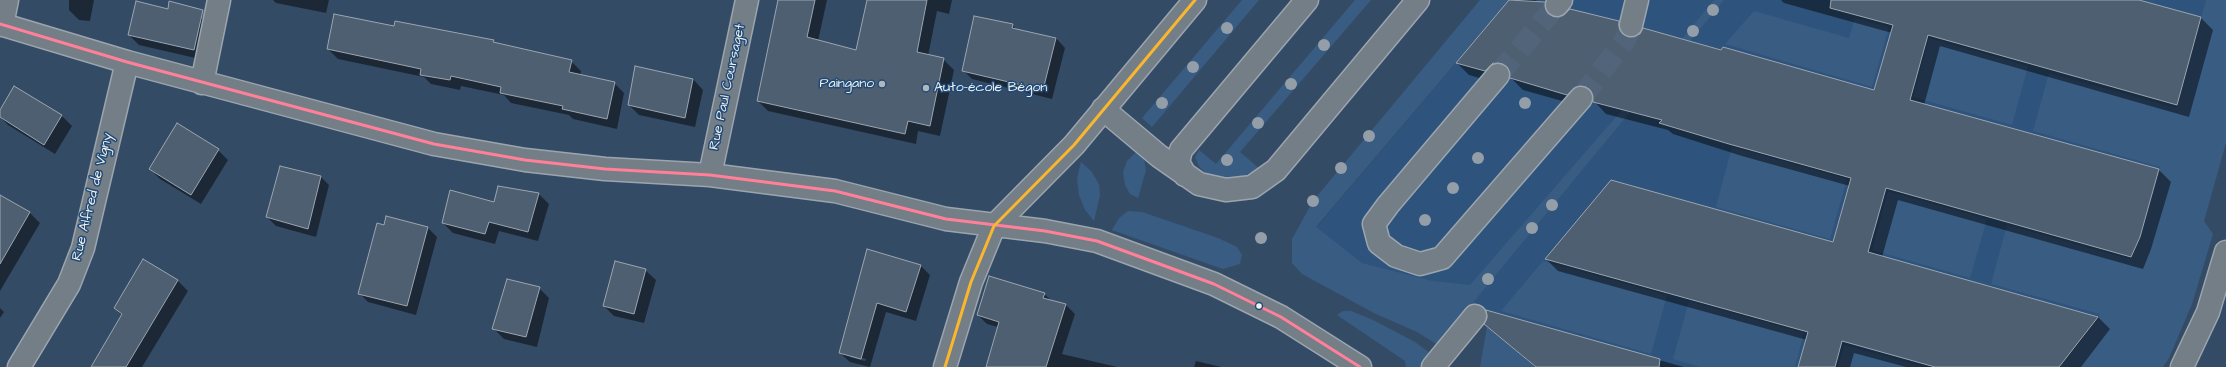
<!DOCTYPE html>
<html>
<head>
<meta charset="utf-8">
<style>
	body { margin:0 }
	canvas { display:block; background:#344b65 }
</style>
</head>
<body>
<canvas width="2226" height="367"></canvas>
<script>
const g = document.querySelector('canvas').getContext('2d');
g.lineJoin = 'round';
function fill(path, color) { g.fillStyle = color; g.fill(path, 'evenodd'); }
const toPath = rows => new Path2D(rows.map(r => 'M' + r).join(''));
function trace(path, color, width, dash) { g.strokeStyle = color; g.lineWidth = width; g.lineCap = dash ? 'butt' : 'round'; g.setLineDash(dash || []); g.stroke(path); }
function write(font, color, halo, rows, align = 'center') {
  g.font = font + ' "Architects Daughter",sans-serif'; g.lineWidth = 3; g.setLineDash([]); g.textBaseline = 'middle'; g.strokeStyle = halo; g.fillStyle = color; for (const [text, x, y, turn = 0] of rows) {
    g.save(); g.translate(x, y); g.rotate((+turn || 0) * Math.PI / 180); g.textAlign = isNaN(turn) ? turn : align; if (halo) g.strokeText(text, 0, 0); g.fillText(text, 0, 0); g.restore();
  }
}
fill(toPath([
	[1509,0,2206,0,2140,237,2116,288,2098,317,2059,367,1536,367,1433,281,1362,263,1316,228]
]), '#2e547d');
fill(toPath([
	[1242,0,1259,0,1152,127,1142,118],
	[1355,0,1371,0,1240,152,1260,169,1243,176,1225,180,1207,175,1199,166,1195,157,1199,150,1216,164],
	[1480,0,1509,0,1316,227,1362,263,1433,281,1470,285,1622,110,1630,112,1438,345,1417,332,1374,313,1302,274,1292,263,1292,239,1313,201],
	[1714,0,1724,0,1690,41,1682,39],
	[2206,0,2226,0,2226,143,2204,221,2213,234,2192,304,2169,358,2163,367,2059,367,2083,338,2100,314,1991,284,2007,225,2130,259,2140,237,2160,167,2033,131,2049,73,2176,108],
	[1754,11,1849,38,1855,18,1889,27,1872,87,1725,44],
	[1929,38,2028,66,2012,125,1913,97],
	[1732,147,1847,179,1830,239,1716,207],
	[1137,151,1144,159,1146,170,1138,198,1130,194,1125,185,1123,172,1127,161],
	[1081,162,1091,171,1099,184,1100,195,1094,221,1085,210,1079,195,1077,178],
	[1888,191,1987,219,1970,278,1872,250],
	[1128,211,1142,212,1218,238,1237,247,1242,255,1240,264,1223,269,1112,230,1119,218],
	[1543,261,1667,295,1651,354,1501,311],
	[1689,301,1804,333,1795,367,1700,367,1673,359],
	[1343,311,1351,311,1373,320,1415,342,1449,367,1406,367,1405,361,1337,315],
	[1487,327,1536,367,1480,367],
	[1844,345,1925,367,1838,367]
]), '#395c83');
fill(toPath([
	[69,0,94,0,90,21,79,20,69,10],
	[273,0,329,0,326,13,276,3],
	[779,0,827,0,818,41,857,52,886,0,952,0,949,14,937,11,928,56,943,59,954,70,940,136,918,131,916,144,768,111,758,101],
	[1510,0,1535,0,1545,3,1557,15,1557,18,1619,22,1631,34,1631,38,1635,38,1643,29,1875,91,1892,33,1784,3,1781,0,2135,0,2201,18,2213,30,2189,117,1940,46,1924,105,2159,170,2171,182,2151,249,2143,269,1898,200,1882,257,2098,317,2110,329,2081,367,1906,367,1854,353,1850,367,1799,367,1807,340,1558,271,1546,259,1834,244,1850,186,1742,156,1673,134,1668,130,1606,114,1594,101,1594,98,1589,98,1580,106,1523,90,1511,78,1511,75,1506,75,1497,83,1469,75,1457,63],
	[201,17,211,27,204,60,139,45,129,35],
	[1012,25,1017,30,1056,38,1065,48,1052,99,972,79,963,70],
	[395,28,493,41,496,44,571,61,581,71,580,76,614,83,624,93,617,129,573,119,569,115,511,103,504,95,461,86,460,90,431,84,424,77,338,59,328,49],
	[636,67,693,79,703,90,695,127,639,115,629,105],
	[14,88,62,116,72,126,55,154,8,125,0,117,0,112],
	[218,150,228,160,201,204,160,179,150,169],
	[280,167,321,177,329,185,316,237,276,226,267,217],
	[539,194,549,204,538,241,499,231,495,244,453,233,443,223,494,203],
	[0,196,30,213,40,223,0,291],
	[384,226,428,228,437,237,416,315,368,302,359,293],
	[868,251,920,265,930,275,916,321,886,312,870,367,850,362,840,353],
	[850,355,866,359,865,361,850,357],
	[143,260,178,281,188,291,142,367,92,367,122,316,115,308],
	[645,270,656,280,644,323,614,316,604,306],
	[539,288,549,298,537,347,504,339,494,329],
	[1044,294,1052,301,1066,305,1075,314,1062,354,1117,367,997,367,998,327,987,324,978,315],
	[0,308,4,312,0,318],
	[1487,312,1684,367,1535,367,1485,324,1488,318],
	[1196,361,1221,367,1194,367]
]), '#0007');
const building = toPath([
	[778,0,815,0,807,37,856,50,867,0,927,0,917,52,944,58,930,126,908,121,905,134,757,101,778,0],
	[1509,0,1545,2,1546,10,1555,17,1562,16,1570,9,1619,21,1619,29,1623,34,1628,37,1640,34,1643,28,1721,50,1723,47,1874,90,1893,25,1830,8,1831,0,2139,0,2201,17,2177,105,1928,35,1910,100,2159,169,2140,237,2131,257,1886,188,1868,252,2098,317,2059,367,1935,367,1842,341,1835,367,1798,367,1808,332,1545,259,1611,180,1833,242,1851,178,1729,144,1659,123,1662,120,1593,102,1593,94,1584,86,1577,86,1567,95,1510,78,1510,70,1501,63,1493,63,1485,71,1456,63,1509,0],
	[136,1,168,9,169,1,203,10,194,50,128,35,136,1],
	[334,14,394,26,395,21,494,40,493,42,572,60,569,72,615,82,607,119,562,109,563,106,500,93,501,87,451,76,450,80,420,75,421,69,327,49,334,14],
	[974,16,1013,24,1012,28,1056,38,1043,90,962,71,974,16],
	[635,66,693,79,685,118,628,105,635,66],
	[14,86,62,115,44,145,0,117,0,110,14,86],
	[177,123,219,149,191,195,149,169,177,123],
	[280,166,321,176,308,229,266,217,280,166],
	[498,186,539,193,528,232,489,222,485,234,442,223,450,190,494,202,498,186],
	[0,195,30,212,0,264,0,195],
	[386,216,428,227,407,306,358,294,377,223,384,225,386,216],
	[867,249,921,265,906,312,877,303,861,359,839,353,867,249],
	[143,259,178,280,126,367,91,367,122,314,114,308,143,259],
	[615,261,646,269,634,314,603,306,615,261],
	[989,276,1045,293,1043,298,1066,304,1046,367,986,367,999,322,977,315,989,276],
	[507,279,540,287,526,337,492,329,507,279],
	[1486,310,1660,359,1659,367,1536,367,1484,324,1487,318,1486,310]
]);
fill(building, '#4e5f72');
trace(building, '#9ba5af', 1);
trace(toPath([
	[1498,75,1557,5],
	[1581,98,1625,40,1631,25]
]), '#516479', 22, [22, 11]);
const minor = toPath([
	[1557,5,1561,0],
	[0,24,127,62,434,144,525,160,605,169,710,175,835,191,946,219,1045,231,1097,241,1214,284,1281,317,1360,367],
	[2,25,7,0],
	[1631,25,1637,0],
	[1498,75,1388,205,1374,224,1379,243,1396,256,1420,264,1442,258,1581,98],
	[202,83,219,0],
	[1103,109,1159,156,1199,184,1226,190,1252,187,1276,170,1418,0],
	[710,175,747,0],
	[1185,175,1178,162,1181,150,1307,0],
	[19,367,69,284,83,248,127,62],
	[945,367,971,282,994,226,1074,145,1195,0],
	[1433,367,1475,316],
	[2182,367,2208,312,2226,252]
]);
trace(minor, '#9ba5af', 25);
trace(minor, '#737e87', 22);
trace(toPath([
	[0,24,127,62,434,144,525,160,605,169,710,175,835,191,946,219,1045,231,1097,241,1214,284,1281,317,1360,367]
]), '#ff8098', 3);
trace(toPath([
	[945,367,971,282,994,226,1074,145,1195,0]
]), '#fab62d', 3);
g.fillStyle = '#939ea8';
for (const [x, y] of [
	[1713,10],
	[1227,28],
	[1693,31],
	[1324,45],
	[1193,67],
	[1291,84],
	[1162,103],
	[1525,103],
	[1258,123],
	[1369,136],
	[1478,158],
	[1227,160],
	[1341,168],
	[1453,188],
	[1313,201],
	[1552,205],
	[1425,220],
	[1532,228],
	[1261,238],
	[1488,279]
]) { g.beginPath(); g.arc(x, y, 6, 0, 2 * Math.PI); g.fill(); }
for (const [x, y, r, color] of [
	[882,84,4,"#b1b7ba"],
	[926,88,4,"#b1b7ba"],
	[1259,306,3.5,"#f4f1e8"]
]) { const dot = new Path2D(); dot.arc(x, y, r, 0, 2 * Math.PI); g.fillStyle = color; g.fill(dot); trace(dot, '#1f4a7a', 1.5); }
write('14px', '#f4f1e8', '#1f4a7a', [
	["Paingano",874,84],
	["Auto-école Bégon",934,88,"left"]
], 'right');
write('14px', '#f4f1e8', '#1f4a7a', [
	["Rue Paul Coursaget",728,87,-78],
	["Rue Alfred de Vigny",93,197,-76]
]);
</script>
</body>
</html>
